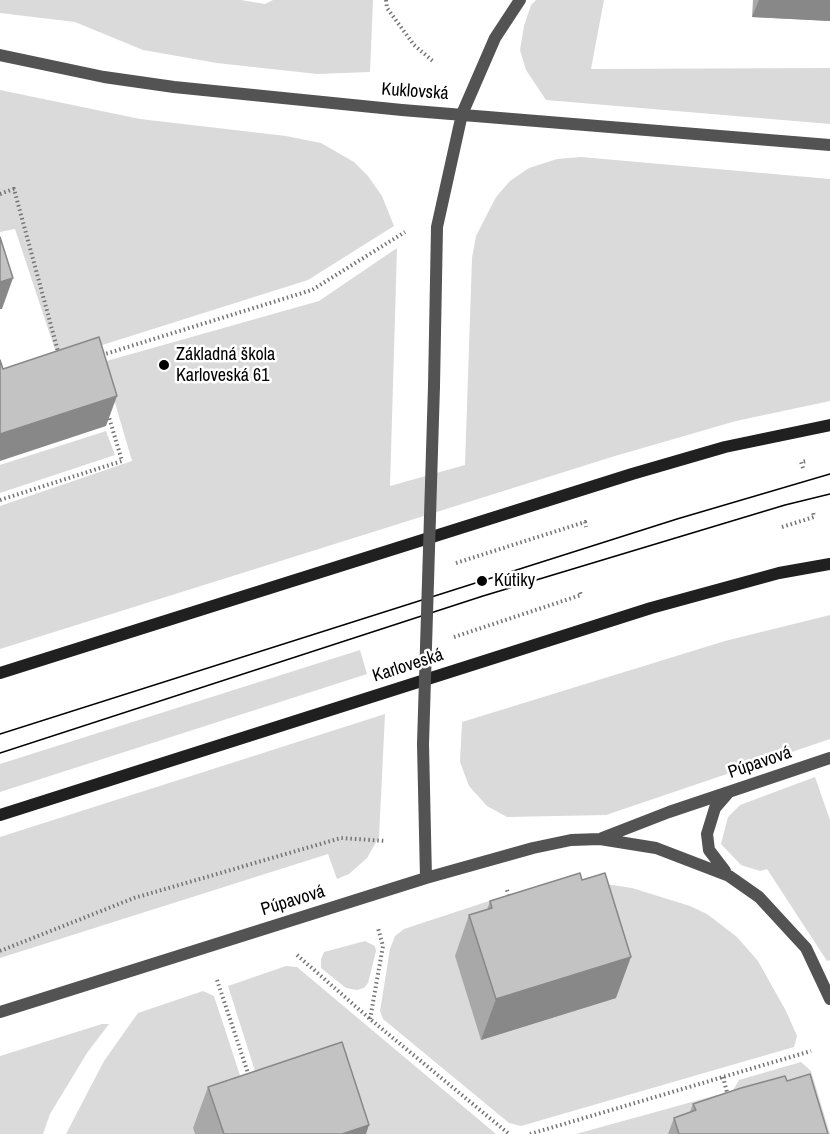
<!DOCTYPE html>
<html>
<head>
<meta charset="utf-8">
<style>
	body { margin:0 }
	canvas { display:block; background:#fff }
</style>
</head>
<body>
<canvas width="830" height="1134"></canvas>
<script>
const g = document.querySelector('canvas').getContext('2d');
g.lineJoin = 'round';
function fill(path, color) { g.fillStyle = color; g.fill(path, 'evenodd'); }
const toPath = rows => new Path2D(rows.map(r => 'M' + r).join(''));
function trace(path, color, width, dash) { g.strokeStyle = color; g.lineWidth = width; g.lineCap = dash ? 'butt' : 'round'; g.setLineDash(dash || []); g.stroke(path); }
function write(font, color, halo, rows, align = 'center') {
  g.font = font + ' "Archivo Narrow",sans-serif'; g.lineWidth = 5; g.setLineDash([]); g.textBaseline = 'middle'; g.strokeStyle = halo; g.fillStyle = color; for (const [text, x, y, turn = 0] of rows) {
    g.save(); g.translate(x, y); g.rotate((+turn || 0) * Math.PI / 180); g.textAlign = isNaN(turn) ? turn : align; if (halo) g.strokeText(text, 0, 0); g.fillText(text, 0, 0); g.restore();
  }
}
fill(toPath([
	[0,0,241,0,265,4,273,0,373,0,370,72,317,74,217,63,143,50,75,22,0,13],
	[536,0,604,0,591,69,830,68,830,124,546,100,526,70,520,50,524,26,531,5],
	[0,90,140,119,286,136,321,143,354,162,368,176,382,196,394,226,308,280,58,359,15,229,0,232],
	[581,157,830,179,830,401,736,421,615,456,0,649,0,506,132,461,103,362,319,301,397,248,390,486,465,465,472,258,476,236,496,197,510,181,529,168,557,159],
	[106,431,115,455,0,493,0,465],
	[830,615,830,739,606,815,507,817,487,806,469,786,460,762,462,722,725,641],
	[360,650,367,674,0,792,0,764],
	[385,714,379,837,367,858,349,874,337,879,328,854,0,958,0,837],
	[815,777,830,820,830,960,827,961,767,869,760,871,741,865,721,844,728,817,740,805],
	[606,884,632,888,690,906,707,914,737,937,758,961,786,1011,797,1036,794,1047,521,1126,509,1123,383,1019,380,1011,390,949,395,936,404,929,498,898,506,928],
	[365,941,375,946,376,951,368,983,364,988,357,990,346,988,321,968,321,959,324,952],
	[286,966,297,967,496,1134,344,1134,261,1090,228,986],
	[203,991,214,996,251,1109,193,1128,195,1134,66,1134,104,1061,138,1013],
	[102,1024,109,1024,87,1053,50,1114,43,1134,0,1134,0,1056],
	[801,1062,811,1071,830,1134,811,1134,732,1092,739,1080],
	[717,1095,723,1116,686,1134,576,1134]
]), '#dadada');
trace(toPath([
	[386,0,387,8,414,45,434,62],
	[0,194,14,189,59,355],
	[102,355,312,290,405,232],
	[803,468,801,462,806,461],
	[0,500,122,461,108,414],
	[782,527,814,517,813,512],
	[456,563,585,522,586,527],
	[454,637,581,595,580,592],
	[507,890,510,900],
	[0,951,134,898,341,838,386,841],
	[297,955,370,1019,509,1134],
	[217,980,250,1079],
	[370,1019,383,946,378,928],
	[723,1077,728,1096],
	[530,1134,811,1051]
]), '#757575', 4, [1.5, 3]);
trace(toPath([
	[0,55,104,77,174,87,402,110,830,145],
	[434,386,437,227,462,114,495,38,520,0],
	[423,744,426,878],
	[602,838,669,812,830,758],
	[725,871,709,850,707,834,715,808,728,793],
	[0,1012,426,878,533,848,571,840,600,839,656,848,729,876,759,897,806,948,830,999]
]), '#535353', 12);
trace(toPath([
	[0,673,632,474,725,447,830,425],
	[0,815,651,608,779,573,830,564]
]), '#202020', 12);
trace(toPath([
	[0,734,677,519,830,474],
	[0,753,483,596,785,505,830,494]
]), '#000', 1.5);
trace(toPath([
	[423,744,434,386]
]), '#535353', 12);
fill(toPath([
	[753,0,830,0,830,21,752,17],
	[490,901,616,998,481,1040,455,956,469,915,487,910],
	[787,1081,828,1134,668,1134,674,1118,690,1112,693,1104],
	[208,1087,366,1134,195,1134,193,1128]
]), '#a8a8a8');
fill(toPath([
	[759,0,830,0,830,21,752,17],
	[13,278,2,309,0,309,0,282],
	[117,396,106,426,0,461,0,434],
	[631,957,616,998,481,1040,496,999],
	[369,1125,366,1134,342,1134]
]), '#888');
const building = toPath([
	[0,237,13,278,0,282,0,237],
	[99,337,117,396,0,434,0,360,3,369,99,337],
	[580,873,582,880,605,873,631,957,496,999,469,915,492,908,490,901,580,873],
	[342,1042,369,1125,342,1134,224,1134,208,1087,342,1042],
	[810,1074,828,1134,679,1134,674,1118,696,1110,693,1104,741,1088,785,1076,787,1081,810,1074]
]);
fill(building, '#c3c3c3');
trace(building, '#888', 1.5);
for (const [x, y, r, color] of [
	[164,365,6,"#000"],
	[482,581,6,"#000"]
]) { const dot = new Path2D(); dot.arc(x, y, r, 0, 2 * Math.PI); g.fillStyle = color; g.fill(dot); trace(dot, '#fff', 2); }
write('18px', '#000', '#fff', [
	["Kuklovská",415,92,4],
	["Karloveská",408,666,-18],
	["Púpavová",760,763,-19],
	["Púpavová",293,901,-17]
]);
write('18px', '#000', '#fff', [
	["Základná škola",176,355],
	["Karloveská 61",176,376],
	["Kútiky",494,581]
], 'left');
</script>
</body>
</html>
